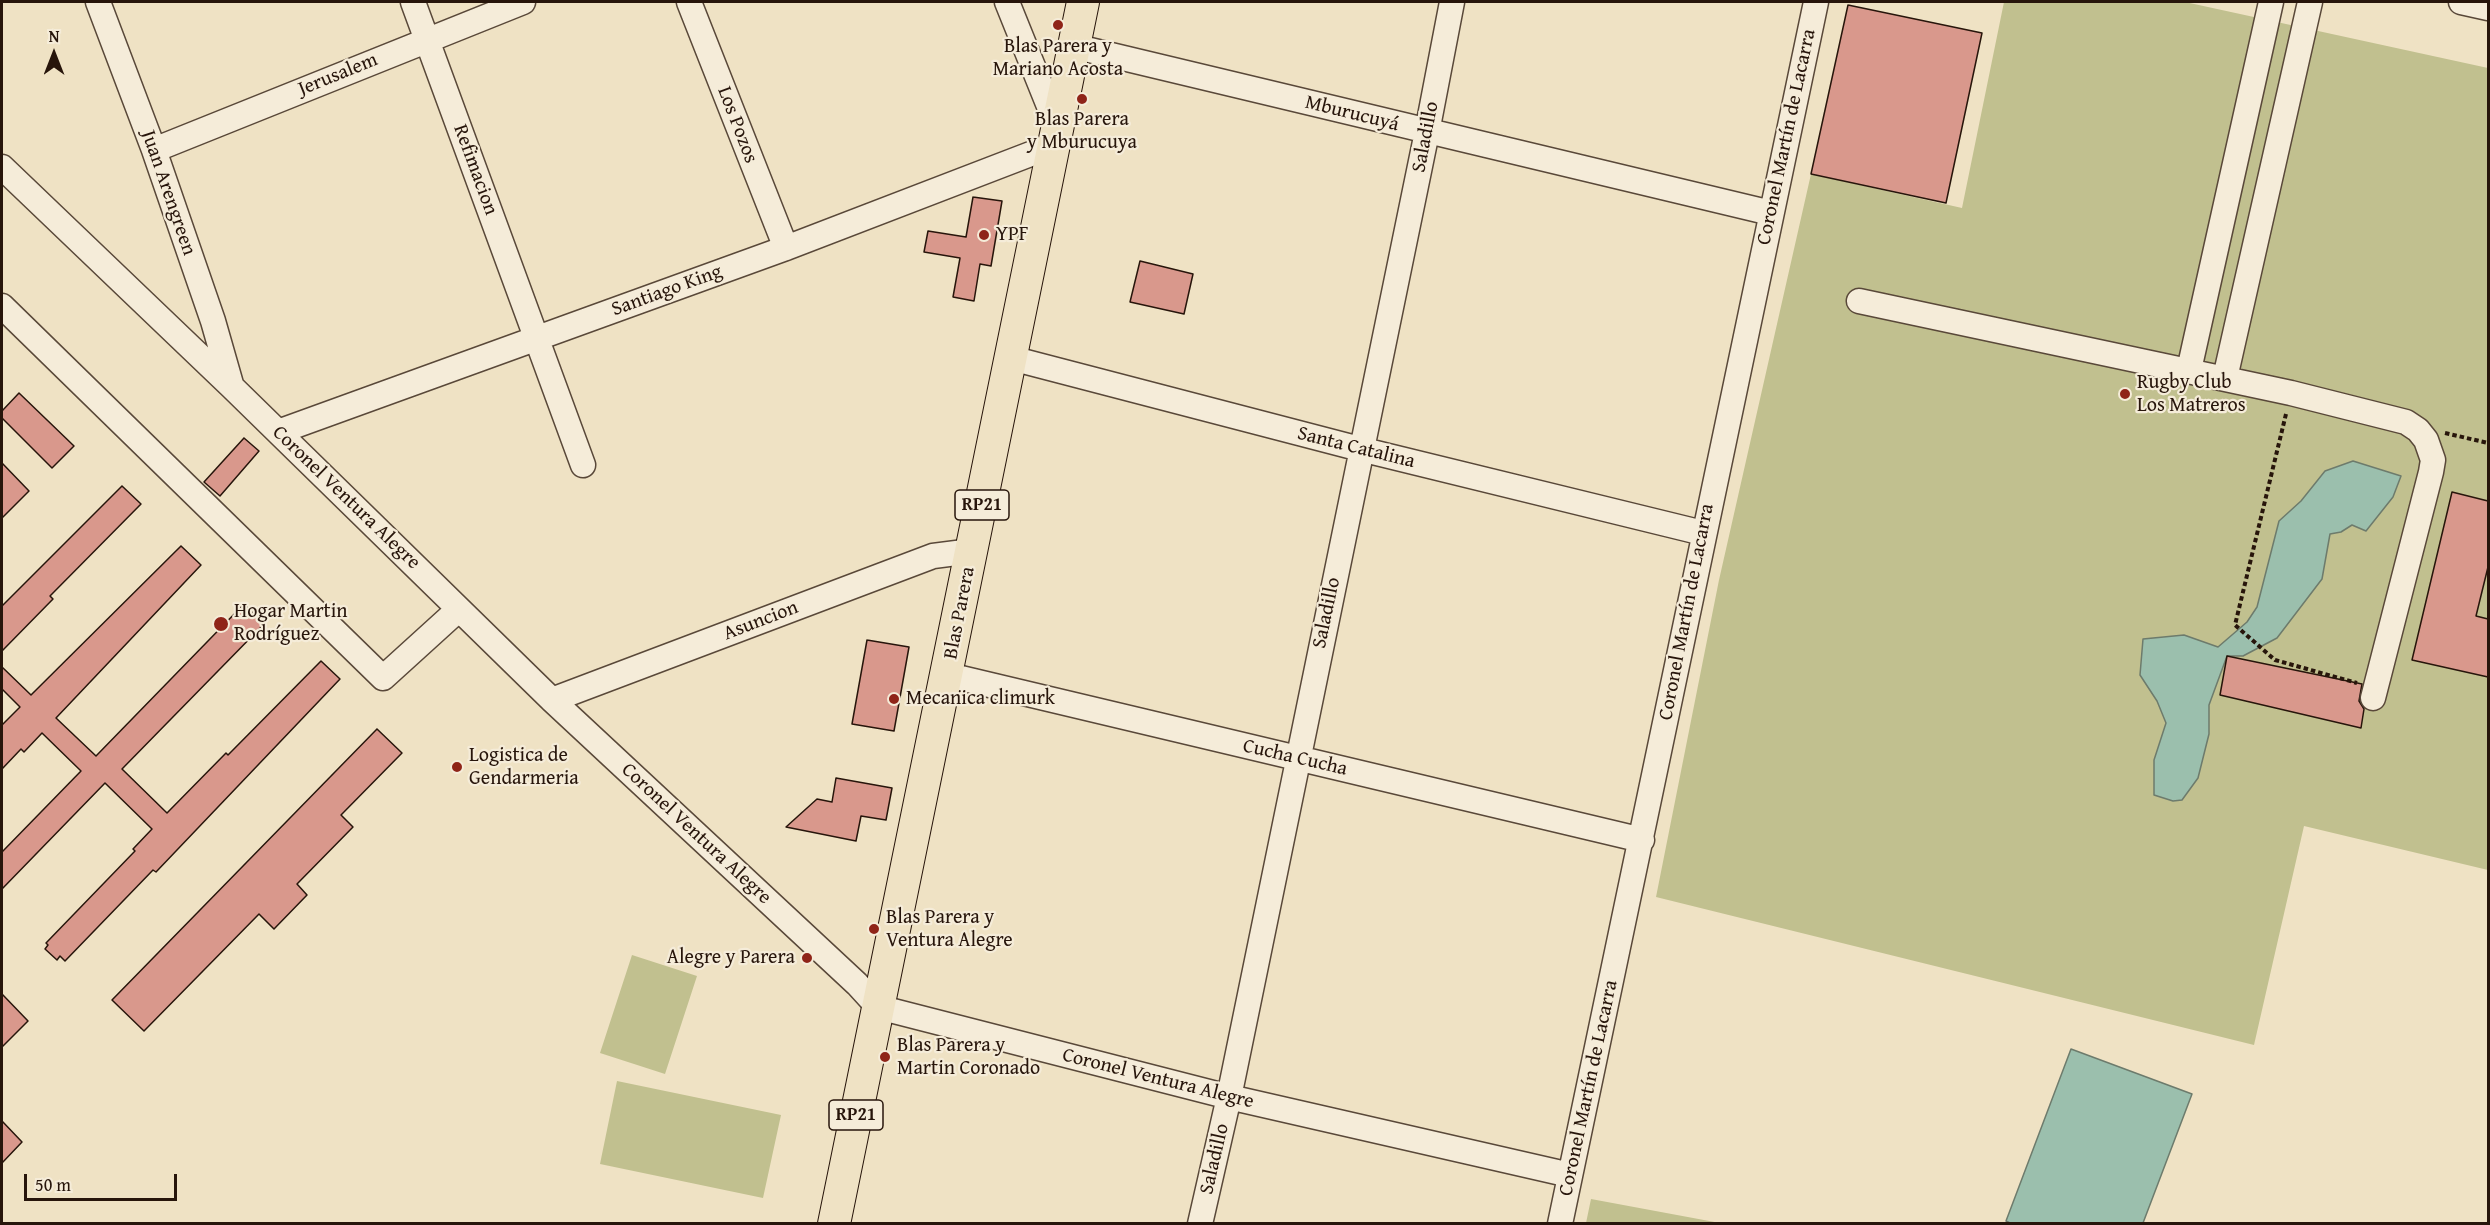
<!DOCTYPE html>
<html>
<head>
<meta charset="utf-8">
<style>
	body { margin:0 }
	#map { position:relative; width:2490px; height:1225px; overflow:hidden; background:#efe2c4; font-family:"Gentium Book Plus",serif }
	canvas { display:block }
	.frame { position:absolute; inset:0; border:3px solid #27150b; pointer-events:none }
	.north { position:absolute; left:24px; top:24px; width:60px; height:60px; -webkit-text-stroke:4px #f5ecd9; paint-order:stroke; rotate:0deg; font-size:16px; font-weight:700; line-height:24px; text-align:center; color:#27150b }
	.north::after { content:''; display:block; margin:auto; width:21px; height:27px; background:#27150b; clip-path:polygon(50% 0,100% 100%,50% 72%,0 100%) }
	.scale { position:absolute; left:24px; top:1174px; width:153px; height:27px; box-sizing:border-box; border:3px solid #27150b; border-top:0; padding-left:8px; font-size:18px; line-height:21px; white-space:nowrap; color:#27150b; -webkit-text-stroke:4px #f5ecd9; paint-order:stroke }
</style>
</head>
<body>
<div id="map">
<canvas width="2490" height="1225"></canvas>
<div class="frame"></div>
<div class="north">N</div>
<div class="scale">50 m</div>
</div>
<script>
const g = document.querySelector('canvas').getContext('2d');
g.lineJoin = 'round';
function fill(path, color) { g.fillStyle = color; g.fill(path, 'evenodd'); }
const toPath = rows => new Path2D(rows.map(r => 'M' + r).join(''));
function trace(path, color, width, dash) { g.strokeStyle = color; g.lineWidth = width; g.lineCap = dash ? 'butt' : 'round'; g.setLineDash(dash || []); g.stroke(path); }
function write(font, color, halo, rows, align = 'center') {
  g.font = font + ' "Gentium Book Plus",serif'; g.lineWidth = 4.5; g.setLineDash([]); g.textBaseline = 'middle'; g.strokeStyle = halo; g.fillStyle = color; for (const [text, x, y, turn = 0] of rows) {
    g.save(); g.translate(x, y); g.rotate((+turn || 0) * Math.PI / 180); g.textAlign = isNaN(turn) ? turn : align; if (halo) g.strokeText(text, 0, 0); g.fillText(text, 0, 0); g.restore();
  }
}
fill(toPath([
	[2004,2,2185,2,2488,68,2488,870,2304,826,2254,1045,1656,897,1719,580,1811,174,1962,208],
	[632,955,697,976,665,1074,600,1053],
	[617,1081,781,1115,763,1198,600,1164],
	[1591,1199,1720,1223,1586,1223]
]), '#c1c08f');
const water = toPath([
	[2353,461,2401,476,2393,497,2366,531,2352,525,2341,532,2330,534,2322,579,2277,638,2243,656,2227,656,2209,705,2209,734,2198,778,2182,800,2173,801,2154,795,2154,760,2166,723,2157,701,2140,675,2143,639,2184,635,2218,647,2247,622,2257,607,2279,521,2301,501,2325,471,2353,461],
	[2071,1049,2192,1094,2143,1223,2012,1224,2006,1221,2071,1049]
]);
fill(water, '#9bbfad');
trace(water, '#6d7b6c', 1.5);
const building = toPath([
	[1848,5,1982,33,1946,203,1811,174,1848,5],
	[973,197,1002,201,991,266,980,264,974,301,953,297,960,258,924,252,928,231,966,237,973,197],
	[1140,261,1193,274,1184,314,1130,302,1140,261],
	[19,393,74,446,52,468,2,418,2,411,19,393],
	[244,438,259,451,220,496,204,482,244,438],
	[2,463,29,491,2,518,2,463],
	[122,486,141,504,50,596,53,599,2,651,2,606,122,486],
	[2452,492,2488,501,2488,567,2476,616,2488,619,2488,677,2412,660,2452,492],
	[181,546,201,565,56,718,96,756,244,604,264,624,122,769,167,813,226,753,228,755,321,661,340,679,156,872,153,870,65,961,60,956,57,960,45,949,48,945,46,943,135,851,133,849,152,829,105,783,2,889,2,852,81,771,42,733,24,752,21,749,2,769,2,725,20,707,2,689,2,667,31,695,181,546],
	[867,640,909,647,894,731,852,724,867,640],
	[2227,656,2362,684,2359,701,2364,709,2361,728,2220,695,2227,656],
	[377,729,402,753,341,815,353,827,297,884,307,895,274,929,259,914,144,1031,112,1000,377,729],
	[836,778,892,788,886,820,861,816,856,841,786,827,817,799,832,802,836,778],
	[2,994,28,1021,2,1047,2,994],
	[2,1121,22,1142,2,1163,2,1121]
]);
fill(building, '#d9988c');
trace(building, '#27150b', 1.5);
const minor = toPath([
	[98,2,154,150,213,321,231,384],
	[413,2,583,465],
	[689,2,786,248],
	[1007,2,1057,126],
	[2461,2,2488,8],
	[1073,46,1771,213],
	[154,150,523,2],
	[2,167,232,387,552,700,857,984,878,1007,1229,1097,1570,1175],
	[1859,301,2291,393,2406,422,2418,430,2426,440,2433,460,2431,472,2373,698],
	[2,306,383,678,459,609],
	[1011,358,1360,449,1703,533],
	[2189,370,2271,2],
	[2225,378,2310,2],
	[278,432,786,248,1054,145],
	[948,675,1642,840],
	[552,700,933,556,972,551],
	[1200,1224,1229,1097,1427,132,1452,2],
	[1560,1224,1816,2]
]);
const major = toPath([
	[834,1224,1083,2]
]);
trace(minor, '#594839', 27);
trace(major, '#27150b', 34);
trace(toPath([
	[2286,414,2235,625,2275,660,2357,683],
	[2445,433,2488,443]
]), '#27150b', 4, [4.5, 3]);
trace(minor, '#f5ecd9', 24);
trace(major, '#efe2c4', 32);
for (const [x, y, r, color] of [
	[1058,25,6,"#8f2418"],
	[1082,99,6,"#8f2418"],
	[984,235,6,"#8f2418"],
	[2125,394,6,"#8f2418"],
	[221,624,8,"#8f2418"],
	[894,699,6,"#8f2418"],
	[457,767,6,"#8f2418"],
	[874,929,6,"#8f2418"],
	[807,958,6,"#8f2418"],
	[885,1057,6,"#8f2418"]
]) { const dot = new Path2D(); dot.arc(x, y, r, 0, 2 * Math.PI); g.fillStyle = color; g.fill(dot); trace(dot, '#f5ecd9', 2); }
for (const [x, y, w] of [
	[982,505,54],
	[856,1115,54]
]) { const box = new Path2D(); box.roundRect(x - w / 2, y - 15, w, 30, 4.5); g.fillStyle = '#f5ecd9'; g.fill(box); trace(box, '#27150b', 1.5); }
write('bold 18px', '#27150b', null, [
	["RP21",982,505],
	["RP21",856,1115]
]);
write('20px', '#27150b', '#f5ecd9', [
	["Blas Parera y",1058,47,"center"],
	["Mariano Acosta",1058,70,"center"],
	["Blas Parera",1082,120,"center"],
	["y Mburucuya",1082,143,"center"],
	["YPF",996,235],
	["Rugby Club",2137,383],
	["Los Matreros",2137,406],
	["Hogar Martin",234,612],
	["Rodríguez",234,635],
	["Mecanica climurk",906,699],
	["Logistica de",469,756],
	["Gendarmeria",469,779],
	["Blas Parera y",886,918],
	["Ventura Alegre",886,941],
	["Alegre y Parera",795,958,"right"],
	["Blas Parera y",897,1046],
	["Martin Coronado",897,1069]
], 'left');
write('20px', '#27150b', '#f5ecd9', [
	["Jerusalem",338,75,-22],
	["Mburucuyá",1352,114,14],
	["Los Pozos",737,125,69],
	["Saladillo",1426,137,-79],
	["Coronel Martín de Lacarra",1787,137,-78],
	["Refimacion",475,170,70],
	["Juan Arengreen",168,193,71],
	["Santiago King",667,291,-20],
	["Santa Catalina",1356,448,14],
	["Coronel Ventura Alegre",346,498,44],
	["Coronel Martín de Lacarra",1687,612,-79],
	["Blas Parera",960,613,-79],
	["Saladillo",1327,613,-78],
	["Asuncion",761,621,-21],
	["Cucha Cucha",1295,758,13],
	["Coronel Ventura Alegre",696,834,43],
	["Coronel Ventura Alegre",1158,1079,14],
	["Coronel Martín de Lacarra",1589,1088,-78],
	["Saladillo",1215,1159,-77]
]);
</script>
</body>
</html>
